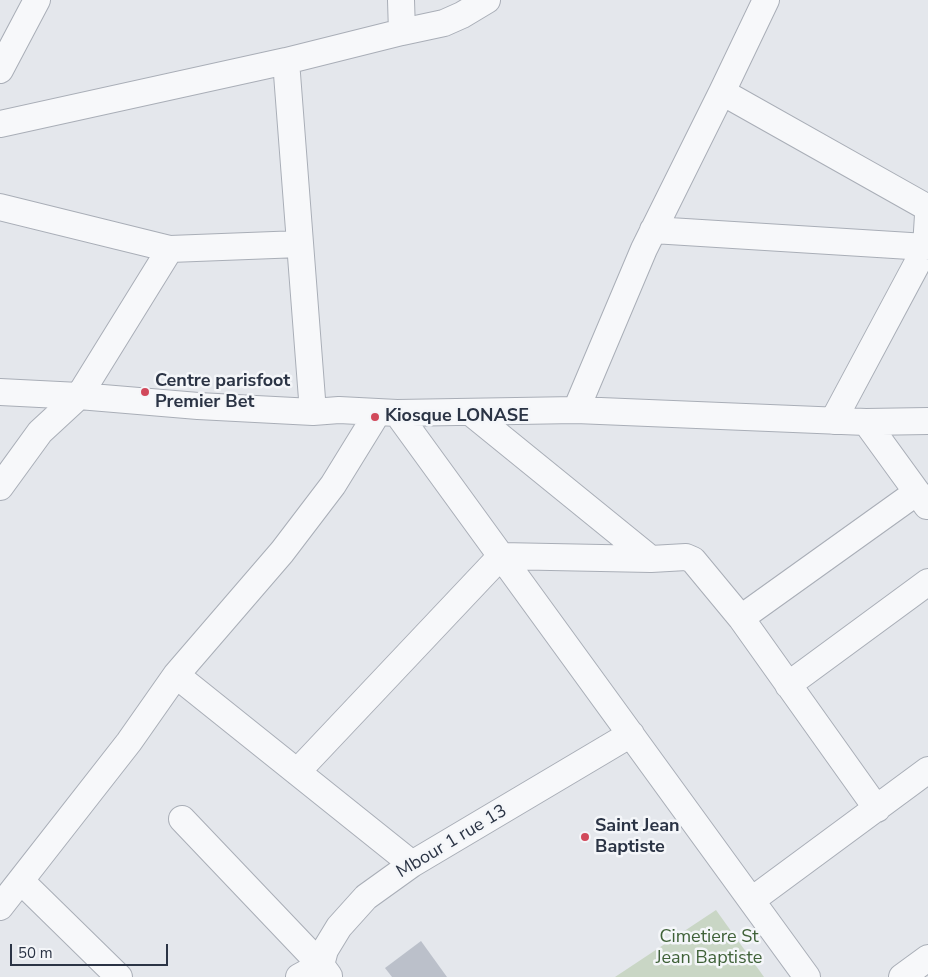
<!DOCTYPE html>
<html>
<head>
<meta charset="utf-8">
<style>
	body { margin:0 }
	#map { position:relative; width:928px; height:977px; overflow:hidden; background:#e4e7ec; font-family:"Nunito Sans",sans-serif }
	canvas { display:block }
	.scale { position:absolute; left:10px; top:944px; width:158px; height:22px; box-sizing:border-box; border:2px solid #2b3445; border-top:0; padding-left:6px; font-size:15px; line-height:18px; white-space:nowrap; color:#2b3445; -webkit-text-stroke:4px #f4f6f9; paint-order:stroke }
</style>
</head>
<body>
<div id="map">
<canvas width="928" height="977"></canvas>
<div class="scale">50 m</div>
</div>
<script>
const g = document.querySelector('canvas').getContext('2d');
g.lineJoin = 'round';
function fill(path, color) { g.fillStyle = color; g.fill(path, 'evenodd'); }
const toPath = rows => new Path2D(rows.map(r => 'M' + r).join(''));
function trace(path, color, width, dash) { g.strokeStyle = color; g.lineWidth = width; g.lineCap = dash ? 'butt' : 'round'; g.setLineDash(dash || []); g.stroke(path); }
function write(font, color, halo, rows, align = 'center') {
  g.font = font + ' "Nunito Sans",sans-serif'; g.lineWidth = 5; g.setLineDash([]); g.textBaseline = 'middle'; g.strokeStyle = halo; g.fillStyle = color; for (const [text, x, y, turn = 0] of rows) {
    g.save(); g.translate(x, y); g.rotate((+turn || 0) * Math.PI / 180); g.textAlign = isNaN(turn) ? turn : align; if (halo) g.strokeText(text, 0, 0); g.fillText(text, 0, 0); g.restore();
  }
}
fill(toPath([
	[716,910,764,977,615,977]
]), '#c9d6c5');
fill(toPath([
	[421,941,447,977,392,977,385,968]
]), '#bbc0ca');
const minor = toPath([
	[766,0,722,92,928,208],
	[402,32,444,23,462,15,487,0],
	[0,70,37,0],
	[0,124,286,61],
	[0,207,170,249,300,244],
	[653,230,926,247],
	[0,392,79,396,198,406,313,412,339,410,397,413,576,410,866,422,928,421],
	[576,410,644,249,722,92],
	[313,412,286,61,402,32,401,0],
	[470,412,651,559],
	[397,413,807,977],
	[833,421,926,247,928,215],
	[866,422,927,506],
	[0,487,40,432,79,396,170,249],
	[741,618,917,492],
	[176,675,412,864],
	[788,685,928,582],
	[297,772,501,556,651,559,686,557,693,560,741,618,877,809],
	[182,819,321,965,329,976],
	[21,881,119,977],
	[752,900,928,770],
	[0,907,129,742,176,675,282,552,333,485,378,412],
	[299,977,321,965,325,950,339,927,366,897,412,864,631,734],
	[902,977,928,958]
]);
trace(minor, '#a9aeb7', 28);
trace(minor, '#f7f8fa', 26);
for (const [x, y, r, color] of [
	[145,392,5,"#d1495b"],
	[375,417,5,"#d1495b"],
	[585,837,5,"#d1495b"]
]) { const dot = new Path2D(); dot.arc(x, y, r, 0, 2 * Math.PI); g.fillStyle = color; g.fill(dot); trace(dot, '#f4f6f9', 2); }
write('bold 18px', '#2b3445', '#f4f6f9', [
	["Centre parisfoot",155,382],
	["Premier Bet",155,403],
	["Kiosque LONASE",385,417],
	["Saint Jean",595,827],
	["Baptiste",595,848]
], 'left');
write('18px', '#2b3445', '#f4f6f9', [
	["Mbour 1 rue 13",452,842,-31]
]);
write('18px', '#3f6138', '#f4f6f9', [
	["Cimetiere St",709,938],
	["Jean Baptiste",709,959]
]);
</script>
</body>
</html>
